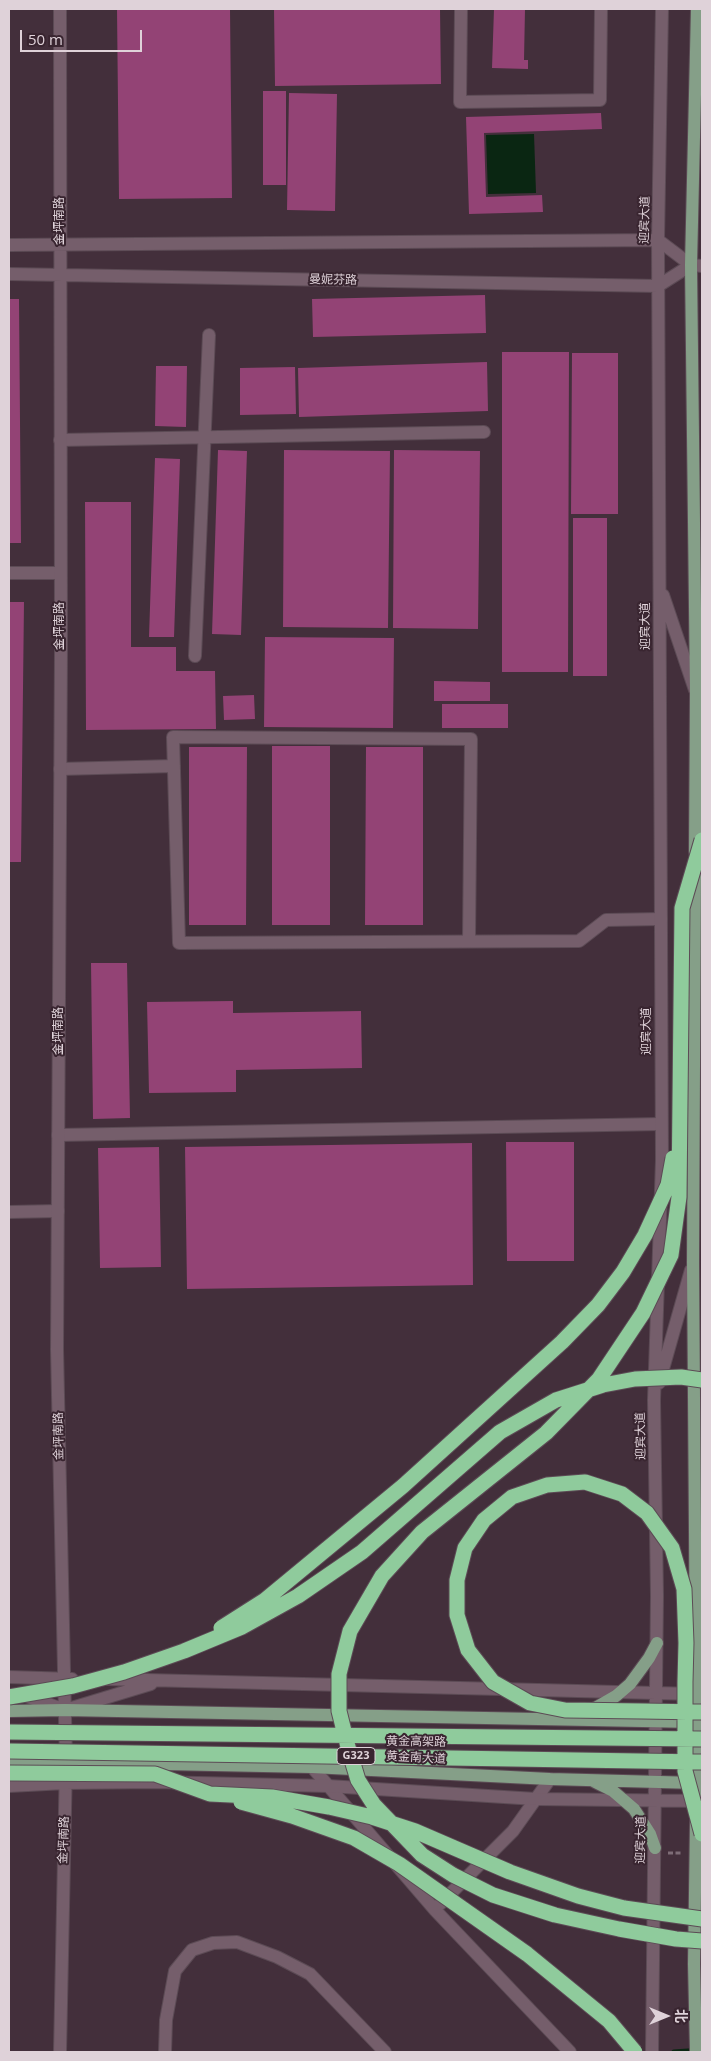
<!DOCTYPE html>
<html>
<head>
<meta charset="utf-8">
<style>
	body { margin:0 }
	#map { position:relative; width:711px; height:2061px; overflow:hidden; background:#432f3b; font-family:"Open Sans","Noto Sans SC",sans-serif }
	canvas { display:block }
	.frame { position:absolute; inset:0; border:10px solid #dfd2d9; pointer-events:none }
	.north { position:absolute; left:641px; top:1991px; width:50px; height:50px; -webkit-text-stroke:4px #392530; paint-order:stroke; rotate:90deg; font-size:14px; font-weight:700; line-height:20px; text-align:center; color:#dfd2d9 }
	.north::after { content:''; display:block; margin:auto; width:18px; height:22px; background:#dfd2d9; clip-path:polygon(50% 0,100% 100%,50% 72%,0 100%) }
	.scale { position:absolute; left:20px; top:30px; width:122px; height:22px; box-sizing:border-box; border:2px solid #dfd2d9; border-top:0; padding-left:6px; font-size:15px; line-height:18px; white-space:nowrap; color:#dfd2d9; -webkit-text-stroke:4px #392530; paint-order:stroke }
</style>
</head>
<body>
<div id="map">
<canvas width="711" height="2061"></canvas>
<div class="frame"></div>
<div class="north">北</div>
<div class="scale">50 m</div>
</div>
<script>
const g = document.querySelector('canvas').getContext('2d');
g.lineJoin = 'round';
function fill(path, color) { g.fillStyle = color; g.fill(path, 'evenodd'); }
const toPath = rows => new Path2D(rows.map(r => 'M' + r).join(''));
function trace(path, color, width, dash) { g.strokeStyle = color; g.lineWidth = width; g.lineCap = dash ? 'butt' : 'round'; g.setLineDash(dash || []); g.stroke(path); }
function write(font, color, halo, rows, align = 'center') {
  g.font = font + ' "Open Sans","Noto Sans SC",sans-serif'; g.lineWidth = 4; g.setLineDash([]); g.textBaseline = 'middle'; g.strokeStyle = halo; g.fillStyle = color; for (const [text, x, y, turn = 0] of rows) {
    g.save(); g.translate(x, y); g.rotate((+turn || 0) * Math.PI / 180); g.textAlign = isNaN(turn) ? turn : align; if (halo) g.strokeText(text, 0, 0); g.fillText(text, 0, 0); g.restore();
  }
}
fill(toPath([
	[534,134,536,193,488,194,486,135]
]), '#0a2612');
trace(toPath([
	[674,2052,702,2050]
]), '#0a2612', 5);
fill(toPath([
	[117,9,230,9,232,198,119,199],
	[274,9,440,9,441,84,275,86],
	[494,9,525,9,524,60,528,60,528,69,492,68],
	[263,91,286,91,286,185,263,185],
	[289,93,337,94,335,211,287,210],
	[601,113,602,129,484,133,486,197,542,195,543,212,469,214,466,117],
	[485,295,486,333,313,337,312,299],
	[9,299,19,299,21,543,9,543],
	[502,352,569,352,568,672,502,672],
	[572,353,618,353,618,514,571,514],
	[487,362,488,411,299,417,298,368],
	[156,366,187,366,186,427,155,426],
	[295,367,296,414,240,415,240,368],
	[218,450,247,451,241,635,212,634],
	[284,450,390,451,388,628,283,627],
	[394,450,480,451,478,629,393,628],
	[155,458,180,459,174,637,149,637],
	[85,502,131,502,131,647,176,647,176,671,215,671,216,729,86,730],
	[573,518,607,518,607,676,573,676],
	[9,602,24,602,21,862,9,862],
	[265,637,394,638,393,728,264,727],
	[434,681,490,682,490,701,434,701],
	[254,695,255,719,224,720,223,696],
	[442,704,508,704,508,728,442,728],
	[272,746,330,746,330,925,272,925],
	[189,747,247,747,246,925,189,925],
	[366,747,423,747,423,925,365,925],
	[91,963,127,963,130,1118,93,1119],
	[233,1001,233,1013,361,1011,362,1068,236,1070,236,1092,149,1093,147,1002],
	[506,1142,574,1142,574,1261,507,1261],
	[472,1143,473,1285,187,1289,185,1147],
	[159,1147,161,1267,100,1268,98,1148]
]), '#934375');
const street = toPath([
	[461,9,460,102,600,100,601,9],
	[60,440,484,432],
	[9,573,60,573],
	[195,656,209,335],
	[60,769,174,766],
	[469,940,471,739,173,737,179,943,579,941,606,920,661,919],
	[58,1135,661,1124],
	[9,1212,58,1211],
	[312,1767,435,1910,570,2052],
	[440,1904,513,1831,550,1779],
	[165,2052,166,2020,175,1971,192,1950,213,1943,237,1942,277,1957,310,1974,385,2052]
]);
const secondary = toPath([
	[9,245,658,240,691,265,702,266],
	[9,274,658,286,691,265],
	[663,595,695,690],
	[659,1383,691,1270],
	[9,1677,72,1679],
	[107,1679,695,1694],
	[20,1694,65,1710,151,1684],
	[9,1786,65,1783,155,1782,328,1786,536,1799,701,1801],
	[60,2052,66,1762,57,1349,61,648,60,9],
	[652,2052,657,1596,654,1400,662,1160,658,240,662,9]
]);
const primary = toPath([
	[695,852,696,693,691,265,697,9],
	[695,872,693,1262,697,1802],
	[9,1711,65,1710,695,1722],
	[590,1711,616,1696,630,1684,649,1658,657,1643],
	[9,1763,66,1762,312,1767,550,1779,696,1783],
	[593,1781,613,1791,634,1809,650,1834,655,1848],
	[696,2052,694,1964,696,1822]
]);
trace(street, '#5c4b55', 14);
trace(secondary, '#5c4b55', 14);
trace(primary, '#5c4b55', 14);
trace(toPath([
	[668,1853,682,1853]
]), '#7e6d77', 3, [5, 2.5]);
trace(street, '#755e6b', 12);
trace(secondary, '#755e6b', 12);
trace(primary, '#859f88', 12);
const highwayBridge = toPath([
	[702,840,682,908,679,1197,671,1255,643,1313,599,1379,546,1433,422,1532,382,1576,350,1631,339,1674,339,1711,348,1747,358,1780,374,1805,422,1855,453,1875,493,1895,555,1915,619,1929,676,1939,702,1941],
	[221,1628,265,1600,403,1486,562,1342,598,1305,623,1272,645,1235,668,1185,673,1158],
	[9,1697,73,1686,124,1672,184,1651,242,1627,298,1596,362,1552,500,1432,556,1400,603,1385,635,1379,681,1377,702,1380],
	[702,1712,642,1711,565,1710,530,1703,493,1682,468,1650,457,1615,457,1580,465,1548,484,1520,512,1497,547,1485,585,1482,622,1494,647,1513,672,1548,684,1589,686,1643,685,1682,685,1771,702,1834],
	[9,1732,702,1739],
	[9,1751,702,1762],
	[9,1773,155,1774,210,1794,272,1797,329,1807,372,1817,415,1831,510,1872,578,1896,624,1908,702,1919],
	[241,1802,292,1816,354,1838,399,1864,527,1954,609,2021,635,2052]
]);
trace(highwayBridge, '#5c4b55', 17, []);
trace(highwayBridge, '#8fcb9c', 15);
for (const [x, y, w] of [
	[356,1756,38]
]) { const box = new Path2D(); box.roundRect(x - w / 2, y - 8.5, w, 17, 4); g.fillStyle = '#392530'; g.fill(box); trace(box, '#dfd2d9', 1); }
write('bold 11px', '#dfd2d9', null, [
	["G323",356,1756]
]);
write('12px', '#dfd2d9', '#392530', [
	["迎宾大道",645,220,-89],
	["金坪南路",60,221,-90],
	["曼妮芬路",333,280,1],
	["金坪南路",60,626,-90],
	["迎宾大道",646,626,-90],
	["金坪南路",59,1031,-90],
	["迎宾大道",647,1031,-90],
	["金坪南路",59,1436,-91],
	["迎宾大道",641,1436,-91],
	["黄金高架路",416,1742,1],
	["黄金南大道",416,1758,3],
	["金坪南路",64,1840,-88],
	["迎宾大道",641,1840,-89]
]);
</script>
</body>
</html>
